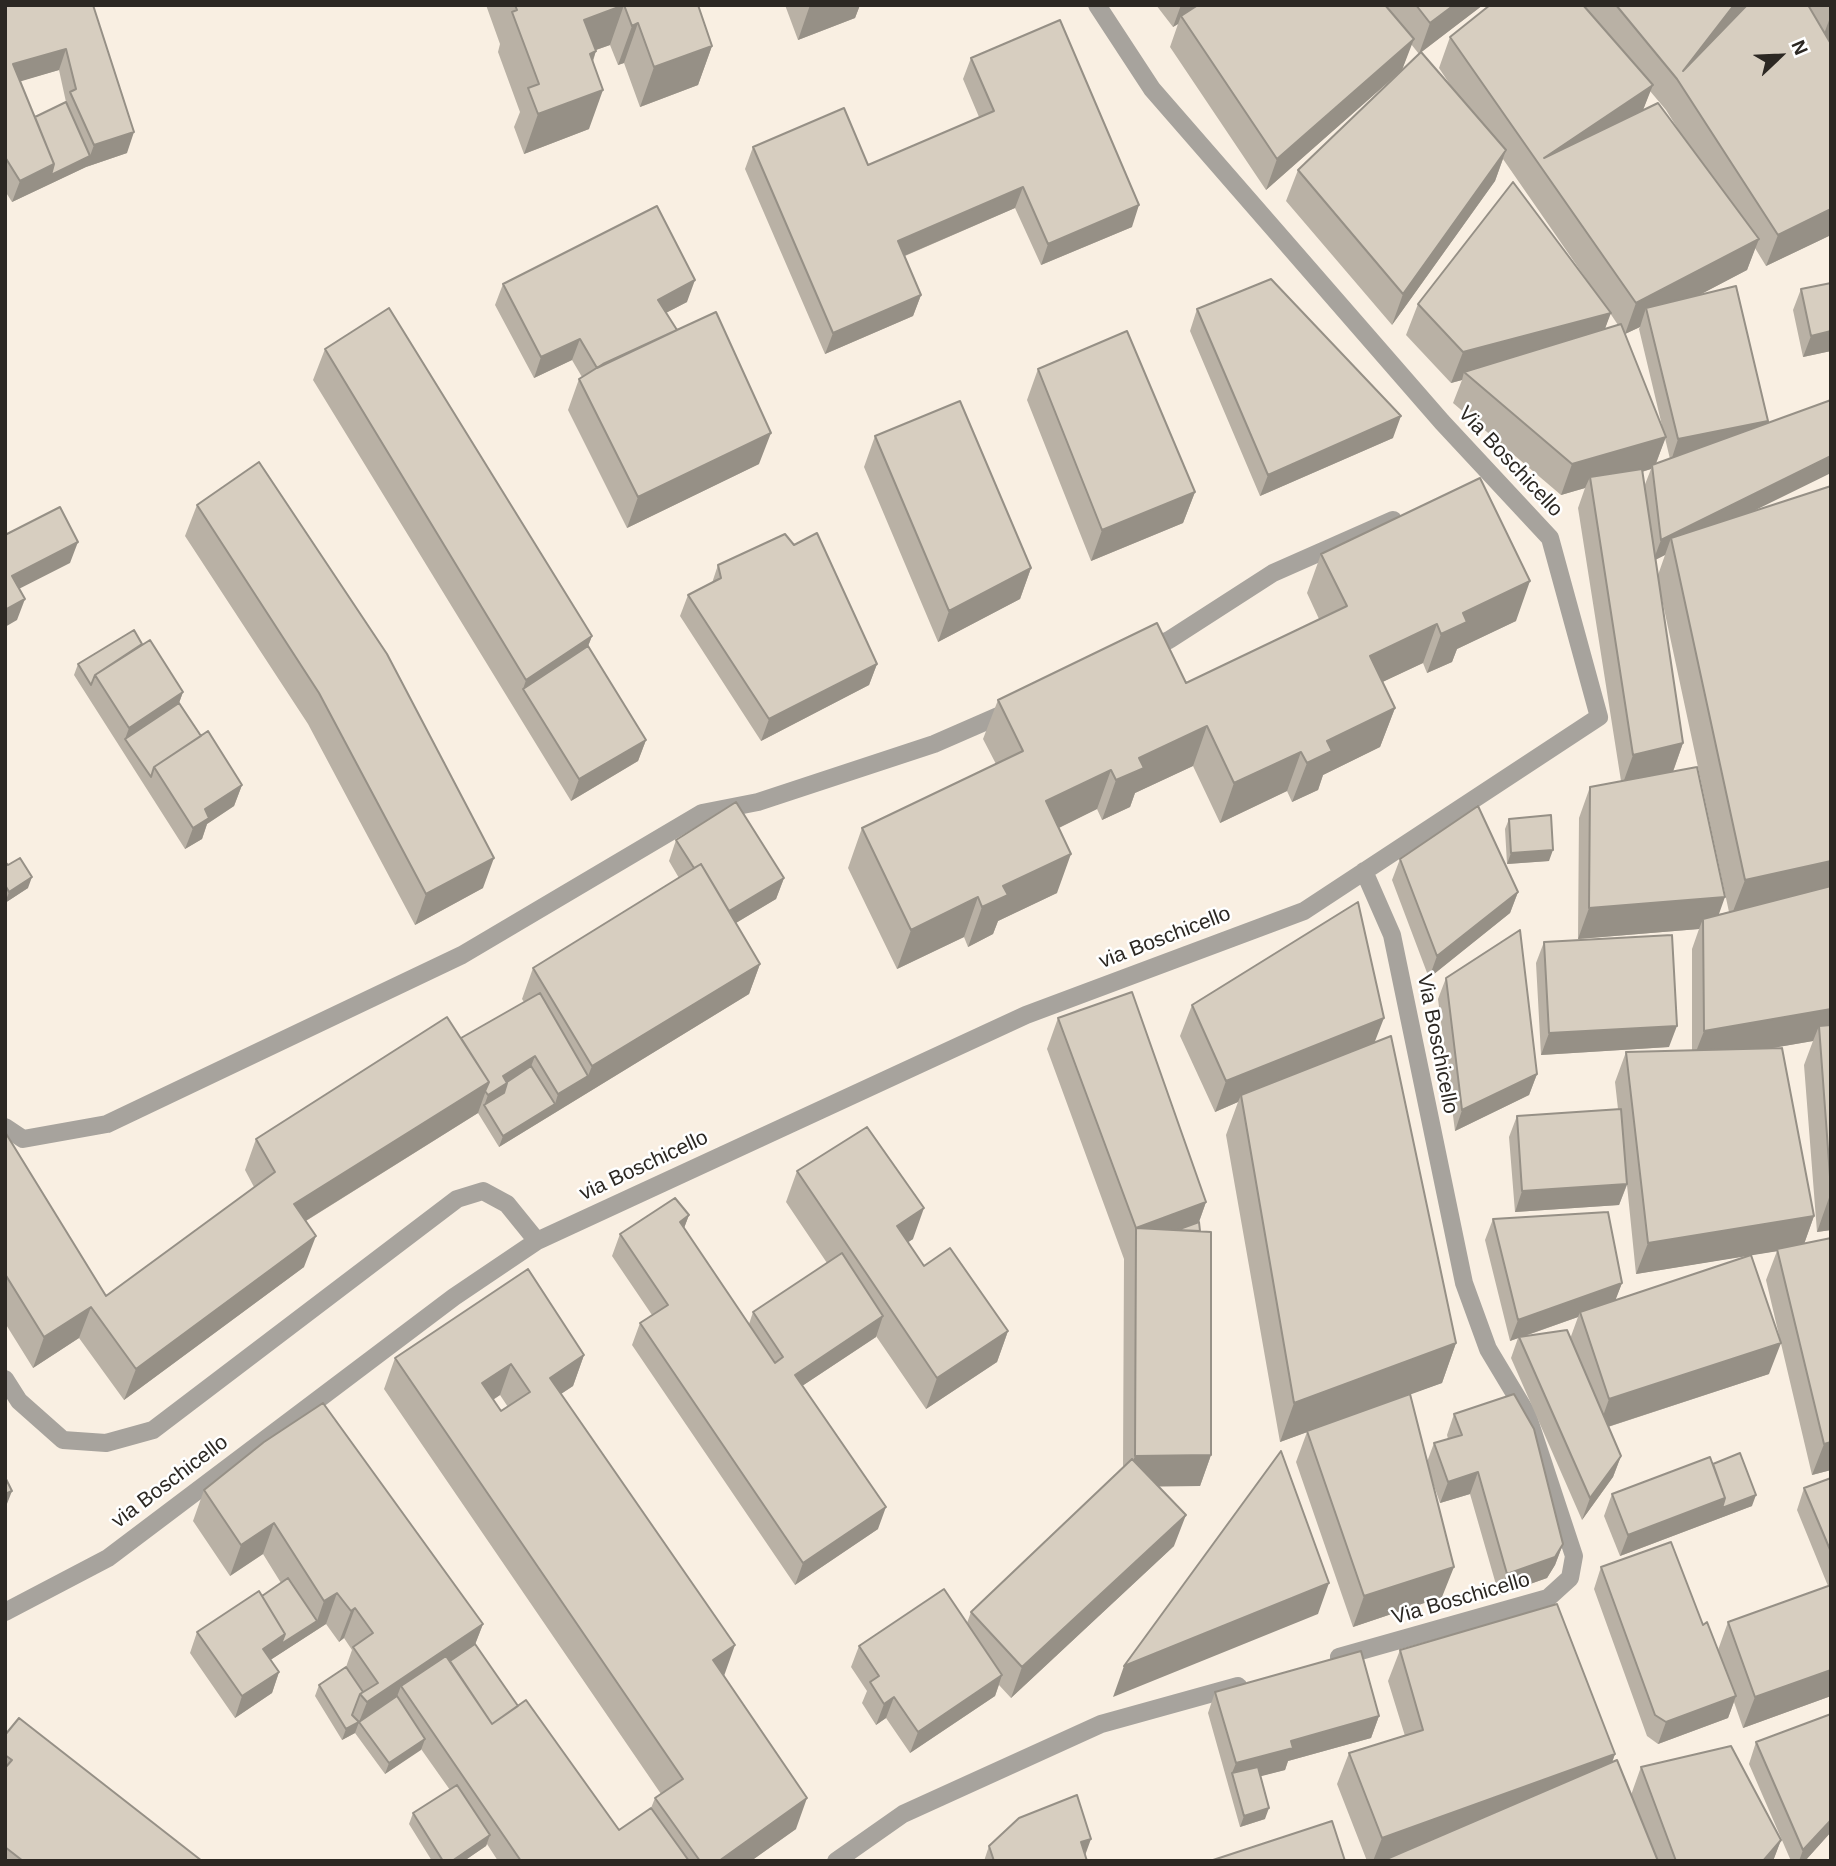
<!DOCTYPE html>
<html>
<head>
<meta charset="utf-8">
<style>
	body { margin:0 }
	#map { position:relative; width:1836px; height:1866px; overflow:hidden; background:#f9efe2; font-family:Helvetica,sans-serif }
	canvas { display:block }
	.frame { position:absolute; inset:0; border:7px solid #2c2823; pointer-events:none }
	.north { position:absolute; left:1745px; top:21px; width:70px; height:70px; -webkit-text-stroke:5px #fff; paint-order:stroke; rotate:67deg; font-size:19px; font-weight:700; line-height:28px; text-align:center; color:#2c2823 }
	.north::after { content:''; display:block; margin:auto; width:24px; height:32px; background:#2c2823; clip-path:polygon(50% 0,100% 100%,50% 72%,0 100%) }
</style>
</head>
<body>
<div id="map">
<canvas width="1836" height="1866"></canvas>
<div class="frame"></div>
<div class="north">N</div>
</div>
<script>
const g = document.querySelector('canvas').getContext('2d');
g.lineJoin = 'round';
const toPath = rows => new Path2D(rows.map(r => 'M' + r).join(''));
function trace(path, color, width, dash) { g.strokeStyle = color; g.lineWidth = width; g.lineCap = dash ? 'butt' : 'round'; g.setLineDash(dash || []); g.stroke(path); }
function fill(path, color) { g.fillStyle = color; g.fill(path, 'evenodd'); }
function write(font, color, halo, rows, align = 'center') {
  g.font = font + ' Helvetica,sans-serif'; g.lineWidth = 5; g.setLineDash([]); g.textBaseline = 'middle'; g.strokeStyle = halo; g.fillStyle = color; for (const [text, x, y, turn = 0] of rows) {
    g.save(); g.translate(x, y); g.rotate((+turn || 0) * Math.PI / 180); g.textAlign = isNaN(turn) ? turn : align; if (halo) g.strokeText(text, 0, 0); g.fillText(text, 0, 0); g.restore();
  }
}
trace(toPath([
	[1146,650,1169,640,1273,573,1393,520],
	[5,1127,23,1139,107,1124,462,955,702,813,758,802,934,744,1012,710],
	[5,1379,19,1401,63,1440,106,1443,153,1430,457,1199,483,1191,507,1204,537,1241],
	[5,1612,108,1558,454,1297,537,1241,1026,1015,1304,911,1599,717,1550,538,1442,422,1152,89,1097,5],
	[1339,1657,1548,1598,1570,1578,1574,1556,1527,1414,1488,1349,1464,1283,1392,935,1364,871],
	[836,1861,903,1814,1101,1724,1238,1686]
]), '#a7a39d', 18);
fill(toPath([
	[5,5,93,5,127,153,86,167,12,202,5,191],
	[59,70,66,102,35,117,20,81],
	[486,5,698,5,712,46,698,85,640,107,624,63,618,65,610,45,596,50,593,62,589,129,524,154,514,127,520,112,498,52,500,44],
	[785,5,860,5,855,18,798,40],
	[1156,5,1483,5,1421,52,1455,92,1439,68,1450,37,1490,5,1831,5,1831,38,1828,39,1831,44,1831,235,1766,266,1755,248,1747,270,1699,295,1767,423,1755,511,1831,486,1831,1230,1817,1232,1804,1065,1813,1041,1772,1048,1814,1216,1804,1244,1831,1470,1812,1475,1766,1280,1777,1251,1751,1255,1769,1374,1608,1427,1621,1456,1613,1477,1582,1520,1511,1358,1518,1338,1510,1341,1485,1240,1493,1219,1622,1283,1615,1300,1751,1255,1636,1274,1627,1185,1619,1205,1515,1212,1509,1137,1517,1116,1618,1109,1615,1082,1626,1052,1692,1050,1692,949,1699,929,1578,939,1579,818,1590,787,1621,781,1578,508,1585,488,1561,495,1453,403,1462,380,1451,383,1406,335,1418,304,1600,299,1503,159,1495,181,1392,325,1286,201,1298,170,1419,54,1411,44,1402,70,1266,190,1170,47,1178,24,1173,27],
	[1650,91,1666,110,1686,142,1643,110],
	[1610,313,1618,325,1605,329],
	[1640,327,1639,329,1664,434,1625,334],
	[1665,438,1670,459,1656,464],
	[1651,469,1644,487,1642,472],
	[1665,555,1658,575,1655,560],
	[1660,590,1729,912,1719,914,1673,772,1683,743],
	[1578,1317,1570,1339,1525,1336],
	[971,58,1132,227,1041,265,1015,208,905,256,921,295,913,316,825,354,745,169,753,147,868,165,979,117,963,79],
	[1831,283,1831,351,1803,357,1793,310,1801,289],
	[503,284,687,302,666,313,759,464,627,528,568,410,579,379,582,377,572,360,534,378,495,305],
	[1197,309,1393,438,1260,496,1190,331],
	[325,349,592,636,588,646,646,740,638,761,571,801,313,380],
	[1038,369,1195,492,1183,523,1091,561,1027,400],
	[875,436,1031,568,1020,599,938,642,864,467],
	[197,505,483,888,415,925,308,724,185,536],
	[1321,554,1516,621,1457,649,1452,662,1427,673,1423,663,1382,682,1395,708,1380,747,1323,775,1318,790,1292,802,1287,791,1220,823,1193,766,1135,793,1130,807,1102,820,1097,809,1059,828,1057,893,998,921,993,934,968,947,964,937,897,969,848,868,862,828,996,764,983,739,998,700,1186,683,1319,619,1307,593],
	[718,565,877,664,869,685,761,741,680,616,688,595,712,583],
	[142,644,183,692,179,703,201,736,242,785,234,806,207,824,202,839,185,849,74,675,78,664],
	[1509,819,1549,861,1507,864,1505,829],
	[676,840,784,878,776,899,736,923,760,964,749,994,499,1147,478,1113,306,1221,304,1267,124,1400,79,1338,33,1368,5,1323,5,1132,106,1296,254,1187,245,1170,256,1139,461,1038,524,1002,522,999,533,968,679,878,669,861],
	[1400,859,1518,892,1510,913,1429,978,1392,880],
	[5,862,28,888,5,903],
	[1544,942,1669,1047,1541,1055,1536,963],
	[1446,978,1537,1074,1529,1095,1455,1131,1438,999],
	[1192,1005,1375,1042,1456,1343,1442,1383,1410,1394,1427,1462,1434,1443,1448,1439,1447,1435,1454,1414,1563,1544,1555,1565,1547,1578,1499,1595,1470,1494,1440,1503,1432,1480,1442,1597,1353,1627,1296,1462,1307,1432,1280,1442,1226,1135,1238,1102,1215,1112,1180,1036],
	[1058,1018,1206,1202,1199,1222,1211,1455,1200,1486,1158,1486,1174,1546,1011,1698,999,1685,995,1696,910,1753,886,1718,876,1725,862,1703,867,1691,851,1667,859,1646,967,1623,971,1612,1123,1468,1124,1259,1047,1049],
	[797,1171,913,1239,908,1242,924,1266,1008,1331,997,1362,926,1409,876,1336,876,1337,802,1386,878,1529,795,1585,632,1345,640,1323,652,1315,612,1256,620,1234,689,1215,684,1228,749,1324,753,1312,827,1263,786,1202],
	[584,1355,573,1386,561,1394,724,1675,796,1829,751,1861,498,1861,487,1844,486,1846,464,1861,432,1861,409,1824,413,1813,450,1790,421,1749,385,1774,355,1733,342,1740,315,1696,319,1685,346,1667,352,1650,344,1638,339,1642,326,1624,270,1660,279,1672,272,1693,235,1718,190,1653,197,1632,262,1596,281,1583,263,1554,230,1576,193,1521,204,1490,264,1442,483,1624,475,1644,518,1706,619,1830,651,1808,655,1798,661,1794,384,1389,395,1358],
	[500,1395,508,1407,501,1411,493,1400],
	[1713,1464,1752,1506,1620,1556,1604,1516,1612,1494],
	[1831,1478,1831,1696,1743,1728,1734,1702,1728,1718,1658,1744,1647,1736,1594,1589,1601,1567,1703,1625,1718,1650,1728,1622,1828,1586,1797,1510,1804,1488],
	[1400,1650,1615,1754,1612,1762,1631,1795,1641,1767,1781,1840,1773,1861,1367,1861,1337,1784,1349,1753,1405,1736,1388,1681],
	[1215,1692,1379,1716,1371,1738,1288,1761,1285,1770,1260,1776,1265,1819,1240,1827,1208,1713],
	[5,1735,202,1861,5,1861],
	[1756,1742,1831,1832,1805,1861,1791,1861,1749,1764],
	[989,1846,1085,1855,1087,1861,984,1861]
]), '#b9b1a5');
fill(toPath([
	[624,5,610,45,570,59,584,20],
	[810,5,860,5,855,18,798,40],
	[1181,5,1203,5,1181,16,1178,24,1173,27],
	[1454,5,1483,5,1419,54,1430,23],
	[1734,5,1747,5,1683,71],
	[1831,15,1831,38,1821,42],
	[638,23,624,63,618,65,632,26],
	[1414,39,1402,70,1266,190,1277,159],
	[712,46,698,85,640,107,654,67],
	[66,49,59,70,5,86,13,64],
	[596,51,582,91,590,54],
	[1653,85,1641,115,1544,158],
	[603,90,589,129,524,154,538,114],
	[134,132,127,153,86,167,12,202,20,181,54,164,90,156,94,145],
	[1506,150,1495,181,1392,325,1403,294],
	[1023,187,1015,208,890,262,898,241],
	[1139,205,1132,227,1041,265,1048,244],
	[1831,209,1831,235,1766,266,1778,235],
	[1759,239,1747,270,1650,321,1646,308,1640,327,1625,334,1636,303],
	[695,280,687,302,650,321,658,300],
	[921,295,913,316,825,354,833,333],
	[1611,313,1599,344,1464,372,1462,380,1451,383,1463,352],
	[1831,331,1831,351,1803,357,1811,336],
	[580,339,572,360,534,378,541,357],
	[1401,416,1393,438,1260,496,1268,475],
	[1768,421,1760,442,1671,461,1678,439],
	[771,433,759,464,627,528,638,497],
	[1666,437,1654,468,1652,465,1651,469,1591,487,1590,477,1585,488,1561,495,1572,464],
	[1831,456,1831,473,1674,550,1671,538,1665,555,1653,561,1661,540],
	[1195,492,1183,523,1091,561,1102,530],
	[78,542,70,563,5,596,12,576],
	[1031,568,1020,599,938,642,949,611],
	[1530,581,1516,621,1457,649,1452,662,1427,673,1441,634,1463,613],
	[25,599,17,620,5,627,5,610],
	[1437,624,1423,663,1355,695,1370,656],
	[592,636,580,667,523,689,526,680],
	[877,664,869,685,761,741,769,719],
	[183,692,175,714,125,739,129,728],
	[1395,708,1380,747,1323,775,1318,790,1292,802,1307,763,1327,741],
	[1207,726,1193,766,1135,793,1130,807,1102,820,1116,780,1139,758],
	[646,740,638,761,571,801,579,779],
	[1683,743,1672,774,1622,786,1633,755],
	[1301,752,1287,791,1220,823,1234,783],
	[1111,770,1097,809,1032,841,1046,801],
	[242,785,234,806,207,824,202,839,185,849,193,828,205,809],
	[1553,850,1549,861,1507,864,1511,853],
	[1071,854,1057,893,998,921,993,934,968,947,982,907,1003,886],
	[494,858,483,888,415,925,426,894],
	[1831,861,1831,897,1730,919,1745,880],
	[32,877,28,888,5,903,9,892],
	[784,878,776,899,714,936,722,915],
	[1518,892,1510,913,1429,978,1437,956],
	[978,897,964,937,897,969,911,930],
	[1725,897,1714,928,1703,919,1699,929,1578,939,1589,908],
	[760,964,749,994,499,1147,503,1136,555,1104,558,1094,588,1076,592,1066],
	[1831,1009,1831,1038,1819,1026,1813,1041,1692,1062,1704,1031],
	[1384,1018,1372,1049,1241,1095,1238,1102,1215,1112,1226,1081],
	[1677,1026,1669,1047,1541,1055,1549,1033],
	[535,1056,527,1077,500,1104,484,1106,488,1095,503,1076],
	[1537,1074,1529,1095,1455,1131,1462,1110],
	[489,1082,478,1113,283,1235,294,1204],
	[1627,1184,1619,1205,1515,1212,1522,1191],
	[1831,1192,1831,1230,1817,1232],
	[1206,1202,1195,1233,1136,1228],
	[924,1208,913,1239,886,1257,897,1226],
	[689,1215,681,1236,680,1222],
	[1814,1216,1803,1247,1636,1274,1648,1243],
	[316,1236,304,1267,124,1400,136,1369],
	[1622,1283,1614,1304,1580,1312,1578,1317,1510,1341,1518,1320],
	[91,1307,79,1338,33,1368,44,1337],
	[883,1316,876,1337,787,1396,795,1375],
	[1008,1331,997,1362,926,1409,937,1378],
	[1456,1343,1442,1383,1280,1442,1294,1403],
	[1781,1343,1769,1374,1598,1430,1609,1399],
	[584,1355,573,1386,538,1409,550,1378],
	[511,1364,500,1395,471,1414,482,1383],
	[1831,1442,1831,1470,1812,1475,1824,1444],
	[1211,1455,1200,1486,1123,1487,1135,1456],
	[1621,1456,1613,1477,1582,1520,1590,1498],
	[1478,1472,1470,1494,1440,1503,1448,1482],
	[12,1491,5,1509,5,1494],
	[1756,1495,1752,1506,1620,1556,1628,1535,1725,1498],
	[886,1507,878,1529,795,1585,803,1563],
	[1186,1515,1174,1546,1011,1698,1022,1667],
	[274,1523,263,1554,230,1576,241,1545],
	[1563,1544,1555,1565,1547,1578,1499,1595,1507,1574],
	[1454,1567,1442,1597,1353,1627,1364,1596],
	[1329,1583,1318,1614,1113,1697,1124,1666],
	[337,1593,326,1624,255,1670,263,1649,285,1634,317,1621,324,1601],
	[355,1608,344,1638,339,1642,351,1611],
	[483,1624,471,1655,401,1686,393,1707,359,1722,355,1733,342,1740,346,1729,359,1722,367,1702],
	[735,1645,724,1676,713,1660],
	[1831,1670,1831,1696,1743,1728,1755,1697],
	[279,1672,272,1693,235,1718,242,1696],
	[1002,1675,995,1696,910,1753,918,1732],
	[1736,1696,1728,1718,1658,1744,1666,1722],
	[894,1697,886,1718,876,1725,884,1704],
	[1379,1716,1371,1738,1288,1761,1285,1770,1235,1783,1232,1773,1236,1763,1291,1741],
	[425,1739,421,1750,385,1774,389,1763],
	[1615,1754,1604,1785,1393,1861,1373,1861,1382,1838],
	[807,1798,796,1829,751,1861,719,1861],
	[1269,1808,1265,1819,1240,1827,1244,1816],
	[1831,1820,1831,1832,1805,1861,1799,1861,1803,1850],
	[490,1835,486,1846,464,1861,452,1861],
	[1091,1839,1083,1861,1081,1842],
	[1781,1840,1773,1861,1763,1861]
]), '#969086');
const building = toPath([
	[5,5,93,5,134,132,94,145,70,92,76,89,66,49,13,64,54,164,20,181,5,157,5,5],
	[515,5,624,5,584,20,596,51,590,54,603,90,538,114,528,88,539,84,512,12,517,10,515,5],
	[624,5,698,5,712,46,654,67,638,23,632,26,624,5],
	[1198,5,1385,5,1414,39,1277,159,1181,16,1198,5],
	[1416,5,1454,5,1430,23,1416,5],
	[1490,5,1583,5,1653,85,1544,158,1658,103,1759,239,1636,303,1450,37,1490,5],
	[1616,5,1734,5,1683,71,1747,5,1808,5,1831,44,1831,209,1778,235,1677,79,1616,5],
	[1060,20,1139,205,1048,244,1023,187,898,241,921,295,833,333,753,147,844,108,868,165,994,111,971,58,1060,20],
	[1421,52,1506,150,1403,294,1298,170,1421,52],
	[66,102,90,156,51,175,54,164,35,117,66,102],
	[1513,182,1611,313,1463,352,1418,304,1513,182],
	[657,206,695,280,658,300,677,330,597,368,580,339,541,357,503,284,657,206],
	[1271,279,1401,416,1268,475,1197,309,1271,279],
	[1831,283,1831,331,1811,336,1801,289,1831,283],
	[1736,286,1768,421,1678,439,1646,308,1736,286],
	[389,308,592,636,526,680,325,349,389,308],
	[716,312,771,433,638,497,579,379,603,364,716,312],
	[1621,324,1666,437,1572,464,1464,372,1621,324],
	[1127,331,1195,492,1102,530,1038,369,1127,331],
	[1831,400,1831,456,1661,540,1652,465,1831,400],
	[960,401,1031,568,949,611,875,436,960,401],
	[259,462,387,654,494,858,426,894,319,693,197,505,259,462],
	[1642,469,1683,743,1633,755,1590,477,1642,469],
	[1480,478,1530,581,1463,613,1467,622,1441,634,1437,624,1370,656,1395,708,1327,741,1332,751,1307,763,1301,752,1234,783,1207,726,1139,758,1144,768,1116,780,1111,770,1046,801,1071,854,1003,886,1008,895,982,907,978,897,911,930,862,828,1023,751,998,700,1157,623,1186,683,1347,606,1321,554,1480,478],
	[1831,486,1831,861,1745,880,1671,538,1831,486],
	[60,507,78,542,12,576,25,599,5,610,5,535,60,507],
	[817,533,877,664,769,719,688,595,721,578,718,565,785,534,794,545,817,533],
	[134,630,142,644,95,675,91,685,78,664,134,630],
	[150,640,183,692,129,728,95,675,150,640],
	[588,646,646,740,579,779,523,689,588,646],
	[179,703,201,736,154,767,151,777,125,739,179,703],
	[208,731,242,785,205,809,209,818,193,828,154,767,208,731],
	[1697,767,1725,897,1589,908,1590,787,1697,767],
	[736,802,784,878,729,911,701,864,694,868,676,840,736,802],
	[1478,806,1518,892,1437,956,1400,859,1478,806],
	[1551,815,1553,850,1511,853,1509,819,1551,815],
	[20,858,32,877,9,892,5,885,5,862,8,865,20,858],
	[701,864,760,964,592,1066,533,968,701,864],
	[1831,886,1831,1009,1704,1031,1703,919,1831,886],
	[1358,902,1384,1018,1226,1081,1192,1005,1358,902],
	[1520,930,1537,1074,1462,1110,1446,978,1520,930],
	[1672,935,1677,1026,1549,1033,1544,942,1672,935],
	[1132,992,1206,1202,1136,1228,1058,1018,1132,992],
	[540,993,588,1076,558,1094,535,1056,503,1076,507,1083,488,1095,485,1091,489,1082,461,1038,540,993],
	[447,1017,489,1082,294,1204,316,1236,136,1369,91,1307,44,1337,5,1274,5,1132,106,1296,275,1172,256,1139,447,1017],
	[1831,1025,1831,1190,1819,1026,1831,1025],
	[1391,1036,1456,1343,1294,1403,1241,1095,1391,1036],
	[1782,1048,1814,1216,1648,1243,1626,1052,1782,1048],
	[531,1066,555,1104,503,1136,484,1105,504,1093,507,1083,507,1082,531,1066],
	[1621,1109,1627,1184,1522,1191,1517,1116,1621,1109],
	[867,1127,924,1208,897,1226,924,1266,950,1248,1008,1331,937,1378,797,1171,867,1127],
	[675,1198,689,1215,680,1222,775,1363,783,1357,753,1312,842,1253,883,1316,795,1375,886,1507,803,1563,640,1323,668,1305,620,1234,675,1198],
	[1608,1212,1622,1283,1518,1320,1493,1219,1608,1212],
	[1199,1222,1200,1231,1177,1230,1199,1222],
	[1136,1228,1211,1232,1211,1455,1135,1456,1136,1228],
	[1831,1238,1831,1442,1824,1444,1777,1249,1831,1238],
	[1751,1255,1781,1343,1609,1399,1580,1312,1751,1255],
	[528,1269,584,1355,550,1378,735,1645,713,1660,807,1798,719,1861,700,1861,655,1798,683,1779,395,1358,528,1269],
	[511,1364,530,1392,501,1411,482,1383,511,1364],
	[1567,1330,1621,1456,1590,1498,1519,1337,1567,1330],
	[1410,1394,1454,1567,1364,1596,1307,1431,1410,1394],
	[1514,1394,1534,1429,1563,1544,1555,1557,1507,1574,1478,1472,1448,1482,1434,1443,1462,1435,1454,1414,1514,1394],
	[323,1403,483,1624,367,1702,360,1694,378,1683,353,1647,373,1633,355,1608,351,1611,337,1593,324,1601,274,1523,241,1545,204,1490,264,1442,323,1403],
	[1281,1451,1329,1583,1124,1666,1281,1451],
	[1740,1453,1756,1495,1722,1508,1725,1498,1713,1464,1740,1453],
	[1710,1457,1725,1498,1628,1535,1612,1494,1710,1457],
	[1132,1459,1186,1515,1022,1667,971,1612,1132,1459],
	[5,1477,12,1491,5,1494,5,1477],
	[1831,1478,1831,1552,1804,1488,1831,1478],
	[1671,1542,1703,1625,1707,1622,1736,1696,1666,1722,1655,1715,1601,1567,1671,1542],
	[288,1578,317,1621,281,1644,285,1634,262,1596,288,1578],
	[1831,1585,1831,1670,1755,1697,1728,1622,1831,1585],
	[944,1589,1002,1675,918,1732,894,1697,884,1704,870,1682,879,1676,859,1646,944,1589],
	[259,1591,285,1634,263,1649,279,1672,242,1696,197,1632,259,1591],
	[1557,1604,1615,1754,1382,1838,1349,1753,1423,1730,1400,1650,1557,1604],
	[475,1644,518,1706,492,1724,450,1661,475,1644],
	[1361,1651,1379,1716,1291,1741,1293,1748,1236,1763,1215,1692,1361,1651],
	[446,1656,492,1724,526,1700,619,1830,651,1808,689,1861,521,1861,401,1686,446,1656],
	[346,1667,363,1692,360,1694,352,1715,359,1722,346,1729,319,1685,346,1667],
	[397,1696,425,1739,389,1763,359,1722,397,1696],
	[1831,1714,1831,1820,1803,1850,1756,1742,1831,1714],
	[19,1718,202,1861,23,1861,5,1847,5,1768,12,1760,5,1755,5,1735,19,1718],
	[1731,1746,1781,1840,1763,1861,1676,1861,1641,1767,1731,1746],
	[1617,1760,1658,1861,1382,1861,1617,1760],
	[1258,1767,1269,1808,1244,1816,1232,1773,1258,1767],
	[457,1785,490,1835,452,1861,443,1861,413,1813,457,1785],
	[1077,1795,1091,1839,1081,1842,1087,1861,994,1861,989,1846,1019,1818,1077,1795],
	[1332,1821,1345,1861,1210,1861,1332,1821]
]);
fill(building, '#d7cec0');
trace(building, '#969086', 2);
write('21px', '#2c2823', '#fff', [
	["Via Boschicello",1510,462,47],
	["via Boschicello",1165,938,-21],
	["Via Boschicello",1437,1044,79],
	["via Boschicello",644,1166,-25],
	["via Boschicello",170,1482,-37],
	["Via Boschicello",1461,1599,-16]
]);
</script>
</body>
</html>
